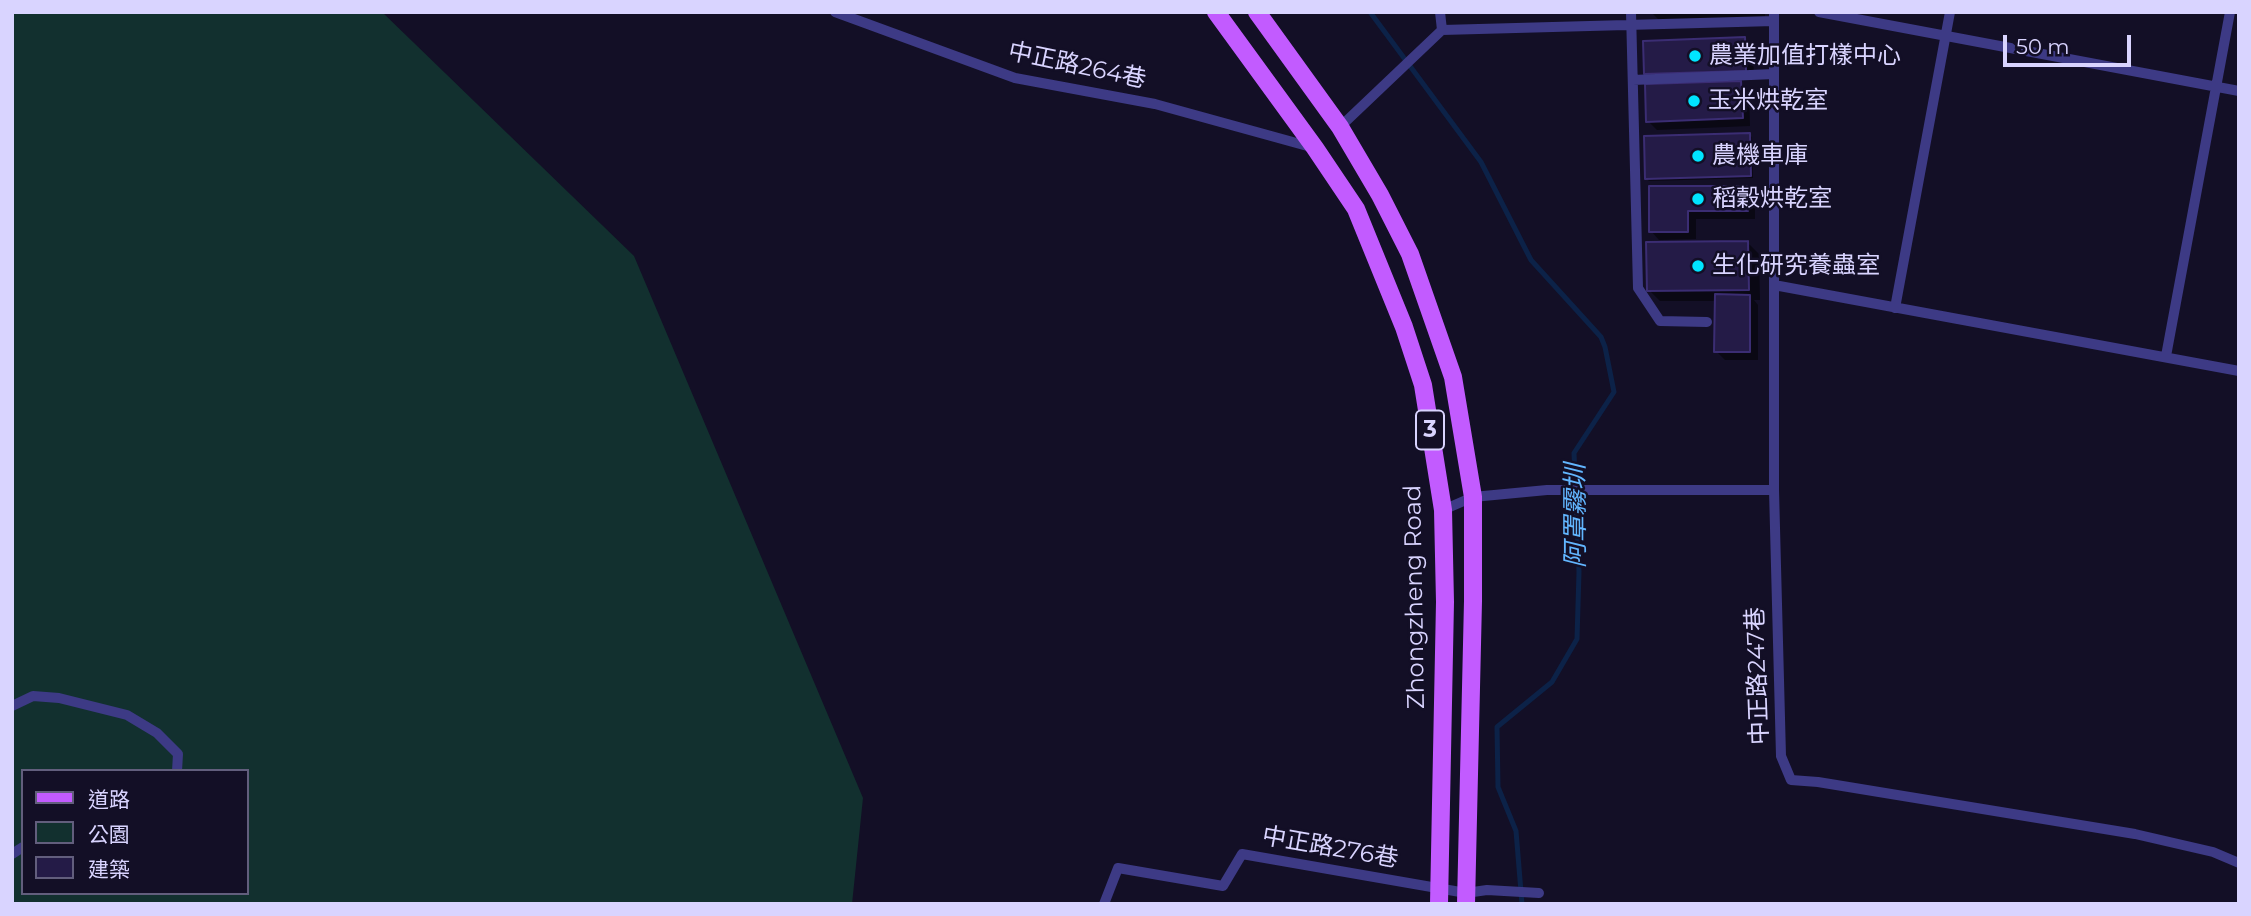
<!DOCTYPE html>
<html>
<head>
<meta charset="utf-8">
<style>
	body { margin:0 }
	#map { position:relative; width:2251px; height:916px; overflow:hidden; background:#130f26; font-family:Montserrat,"Noto Sans TC",sans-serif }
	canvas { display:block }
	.frame { position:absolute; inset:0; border:14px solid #d9d4ff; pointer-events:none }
	.legend { position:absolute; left:21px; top:769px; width:228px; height:126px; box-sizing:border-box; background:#130f26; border:2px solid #625e7d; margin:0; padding:9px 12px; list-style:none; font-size:21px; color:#d9d4ff }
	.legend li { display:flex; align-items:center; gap:14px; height:35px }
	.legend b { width:35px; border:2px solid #625e7d }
	.scale { position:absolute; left:2003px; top:35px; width:128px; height:32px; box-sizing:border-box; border:4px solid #d9d4ff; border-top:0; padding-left:9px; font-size:21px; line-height:24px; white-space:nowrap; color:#d9d4ff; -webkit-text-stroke:5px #130f26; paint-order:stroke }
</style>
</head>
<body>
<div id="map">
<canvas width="2251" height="916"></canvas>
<div class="frame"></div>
<ul class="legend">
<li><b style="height:9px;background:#c25bff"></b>道路</li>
<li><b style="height:19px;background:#12302f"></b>公園</li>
<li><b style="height:19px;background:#241b47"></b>建築</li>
</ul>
<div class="scale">50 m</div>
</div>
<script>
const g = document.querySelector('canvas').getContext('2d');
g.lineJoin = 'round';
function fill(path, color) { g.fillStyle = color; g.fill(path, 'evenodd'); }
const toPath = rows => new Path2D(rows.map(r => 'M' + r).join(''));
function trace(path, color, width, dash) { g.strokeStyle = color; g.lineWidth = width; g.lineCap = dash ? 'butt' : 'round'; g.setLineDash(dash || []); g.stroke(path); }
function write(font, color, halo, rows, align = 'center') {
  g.font = font + ' Montserrat,"Noto Sans TC",sans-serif'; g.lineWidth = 5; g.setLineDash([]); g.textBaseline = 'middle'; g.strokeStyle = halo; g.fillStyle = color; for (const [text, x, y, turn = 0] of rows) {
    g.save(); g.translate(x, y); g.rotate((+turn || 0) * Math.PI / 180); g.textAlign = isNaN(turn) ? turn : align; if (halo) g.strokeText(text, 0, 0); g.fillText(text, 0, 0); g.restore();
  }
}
fill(toPath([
	[12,12,382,12,634,256,863,798,852,904,12,904],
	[23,771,247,771,247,893,23,893]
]), '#12302f');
fill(toPath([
	[1651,12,1765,12,1765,21,1662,23],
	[1744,39,1753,48,1754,79,1737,79,1749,91,1750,126,1657,130,1648,121,1658,85,1646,74],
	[1749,135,1752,137,1753,178,1649,181,1647,179],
	[1650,188,1747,188,1755,196,1755,219,1696,219,1696,239,1659,240,1651,231],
	[1748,243,1759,254,1760,300,1754,300,1758,305,1758,360,1725,360,1716,351,1717,301,1660,301,1649,290]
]), '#0007');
trace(toPath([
	[1370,12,1481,162,1531,260,1601,337,1605,347,1614,392,1574,453,1579,572,1577,639,1552,682,1497,727,1498,787,1516,831,1522,904]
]), '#0c2248', 5);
const building = toPath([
	[1745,37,1746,71,1644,74,1643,41,1745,37],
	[1741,81,1743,118,1646,122,1645,84,1741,81],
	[1750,133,1751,176,1645,179,1644,136,1750,133],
	[1649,186,1747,186,1748,211,1688,211,1688,232,1649,232,1649,186],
	[1748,241,1749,290,1647,291,1646,242,1748,241],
	[1715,294,1750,295,1750,352,1714,352,1715,294]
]);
fill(building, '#241b47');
trace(building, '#3b2d73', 2);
trace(toPath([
	[835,12,1015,78,1155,104,1311,147],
	[1631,12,1638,288,1660,321,1707,322],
	[1774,12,1774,490],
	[1819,12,2239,91],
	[1442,30,1774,21],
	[1633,80,1774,74],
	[1340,127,1442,30,1440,12],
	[1774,285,2239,371],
	[1895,308,1950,12],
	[2166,356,2230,12],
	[1443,510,1473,497,1547,490,1774,490,1781,756,1791,780,1818,782,2135,834,2213,852,2239,863],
	[12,706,33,696,59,698,127,715,157,733,178,754,177,771],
	[12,854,23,847],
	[1104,904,1118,868,1223,886,1242,854,1466,893,1487,890,1539,893]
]), '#3d3a85', 10);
trace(toPath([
	[1216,12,1315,148,1356,209,1404,327,1423,385,1443,510,1445,602,1439,904],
	[1257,12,1340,127,1380,195,1410,254,1453,377,1473,497,1473,601,1466,904]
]), '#c25bff', 18);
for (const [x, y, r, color] of [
	[1695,56,7,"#00e5ff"],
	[1694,101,7,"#00e5ff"],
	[1698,156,7,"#00e5ff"],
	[1698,199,7,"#00e5ff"],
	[1698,266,7,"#00e5ff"]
]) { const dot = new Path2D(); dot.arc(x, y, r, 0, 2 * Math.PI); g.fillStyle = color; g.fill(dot); trace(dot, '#130f26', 2.5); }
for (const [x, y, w] of [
	[1430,430,28]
]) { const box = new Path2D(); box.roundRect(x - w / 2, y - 19.5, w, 39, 5); g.fillStyle = '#130f26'; g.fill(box); trace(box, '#d9d4ff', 2); }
write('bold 23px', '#d9d4ff', null, [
	["3",1430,430]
]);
write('24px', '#d9d4ff', '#130f26', [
	["農業加值打樣中心",1709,56],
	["玉米烘乾室",1708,101],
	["農機車庫",1712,156],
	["稻穀烘乾室",1712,199],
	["生化研究養蟲室",1712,266]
], 'left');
write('24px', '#d9d4ff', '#130f26', [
	["中正路264巷",1077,66,12],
	["Zhongzheng Road",1415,597,-91],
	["中正路247巷",1758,676,-92],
	["中正路276巷",1330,848,10]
]);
write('italic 26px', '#62b6ff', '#130f26', [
	["阿罩霧圳",1576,516,-90]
]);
</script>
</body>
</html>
